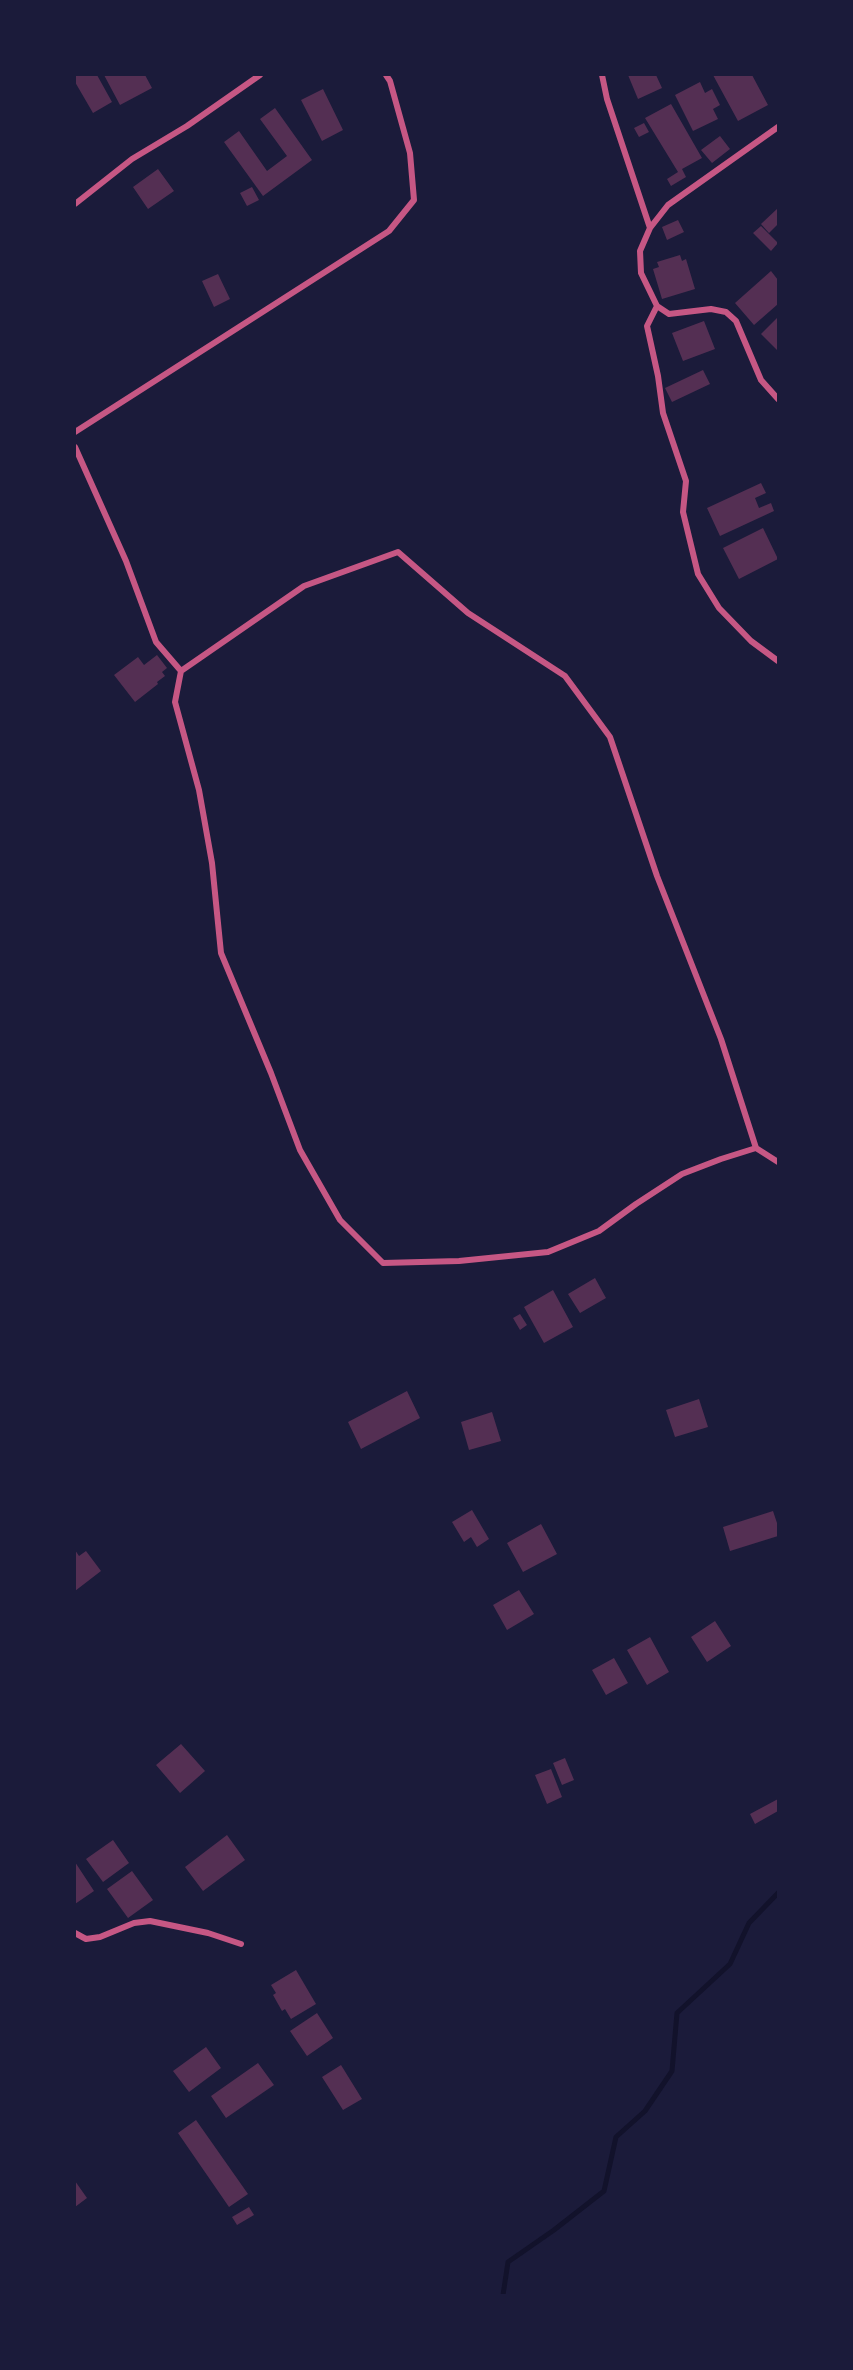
<!DOCTYPE html>
<html>
<head>
<meta charset="utf-8">
<style>
	body { margin:0 }
	#map { position:relative; width:853px; height:2370px; overflow:hidden; background:#1b1b3a; font-family:Ubuntu,sans-serif }
	canvas { display:block }
	.frame { position:absolute; inset:0; border:76px solid #1b1b3a; pointer-events:none }
</style>
</head>
<body>
<div id="map">
<canvas width="853" height="2370"></canvas>
<div class="frame"></div>
</div>
<script>
const g = document.querySelector('canvas').getContext('2d');
g.lineJoin = 'round';
const toPath = rows => new Path2D(rows.map(r => 'M' + r).join(''));
function trace(path, color, width, dash) { g.strokeStyle = color; g.lineWidth = width; g.lineCap = dash ? 'butt' : 'round'; g.setLineDash(dash || []); g.stroke(path); }
function fill(path, color) { g.fillStyle = color; g.fill(path, 'evenodd'); }
trace(toPath([
	[503,2295,508,2262,554,2230,604,2191,616,2137,645,2111,672,2071,677,2013,730,1964,749,1923,778,1893]
]), '#12122b', 5);
fill(toPath([
	[75,75,97,75,112,102,93,113,75,82],
	[104,75,145,75,152,88,120,105],
	[628,75,656,75,662,88,638,99],
	[713,75,752,75,768,105,738,121],
	[700,82,705,93,712,89,720,105,713,109,718,119,693,131,675,95],
	[323,89,343,130,322,141,301,100],
	[671,104,702,158,682,169,686,177,671,186,667,179,678,172,645,118],
	[275,108,312,160,263,196,224,142,239,131,267,171,287,156,260,119],
	[644,123,649,132,639,137,634,128],
	[720,136,730,149,712,163,701,150],
	[158,169,174,191,148,209,133,187],
	[252,187,259,200,247,206,240,193],
	[778,208,778,224,769,233,761,224],
	[678,220,684,232,667,240,662,227],
	[761,226,778,243,771,251,753,233],
	[680,255,682,261,686,259,695,289,662,299,653,269,659,267,657,262],
	[771,271,778,280,778,304,754,325,735,303],
	[218,274,230,299,214,307,202,281],
	[778,317,778,351,761,334],
	[704,321,715,349,683,361,672,333],
	[703,370,710,384,672,402,665,388],
	[761,483,766,493,755,498,759,508,771,503,774,511,720,536,707,508],
	[763,528,778,559,739,579,723,548],
	[157,655,167,668,162,672,165,676,157,682,158,684,135,702,114,675,138,657,144,665],
	[595,1278,606,1298,580,1313,568,1294],
	[553,1290,573,1327,544,1343,524,1307],
	[520,1314,527,1325,520,1330,513,1318],
	[407,1391,420,1418,361,1449,348,1422],
	[699,1399,708,1427,675,1437,666,1410],
	[492,1412,501,1441,469,1450,461,1422],
	[472,1510,489,1539,477,1547,471,1537,464,1542,452,1522],
	[773,1511,778,1526,778,1536,730,1551,723,1527],
	[541,1524,557,1554,523,1572,507,1543],
	[75,1550,79,1556,86,1551,101,1571,75,1591],
	[519,1590,534,1614,507,1630,493,1605],
	[715,1621,731,1646,707,1662,691,1637],
	[650,1637,669,1672,647,1685,627,1650],
	[614,1658,628,1683,606,1695,592,1670],
	[181,1744,205,1771,180,1793,156,1765],
	[565,1758,574,1780,562,1785,553,1763],
	[551,1769,562,1797,547,1804,535,1775],
	[778,1799,778,1811,755,1824,750,1814],
	[227,1835,245,1860,203,1891,185,1867],
	[113,1840,129,1863,103,1882,86,1859],
	[75,1862,94,1891,75,1904],
	[132,1871,153,1900,128,1918,107,1889],
	[296,1970,316,2004,291,2019,285,2009,282,2011,273,1995,276,1993,271,1985],
	[317,2013,333,2038,307,2056,290,2031],
	[206,2047,221,2068,189,2092,173,2071],
	[258,2063,274,2085,226,2118,211,2096],
	[341,2065,362,2099,343,2110,322,2077],
	[196,2120,248,2194,229,2207,178,2133],
	[75,2181,87,2198,75,2207],
	[249,2207,254,2215,237,2225,232,2217]
]), '#542f53');
trace(toPath([
	[602,75,607,99,650,228],
	[778,127,668,205,650,228,640,251,641,273,657,306,669,314,711,309,726,312,736,321,761,380,778,399],
	[75,204,132,159,187,126,260,75],
	[657,306,647,326,658,376,663,413,686,481,683,512,698,574,719,608,751,641,778,661],
	[75,432,389,231,414,200,410,153,390,81,386,75],
	[75,447,126,561,156,642,181,671,175,702,199,790,212,863,221,953,271,1073,300,1150,340,1220,383,1263,459,1261,548,1252,599,1231,636,1204,682,1174,721,1159,756,1148],
	[181,671,304,586,398,552,468,613,565,676,610,737,657,876,721,1039,756,1148,778,1162],
	[75,1933,86,1939,100,1937,134,1923,150,1921,208,1933,241,1944]
]), '#c65784', 6);
</script>
</body>
</html>
